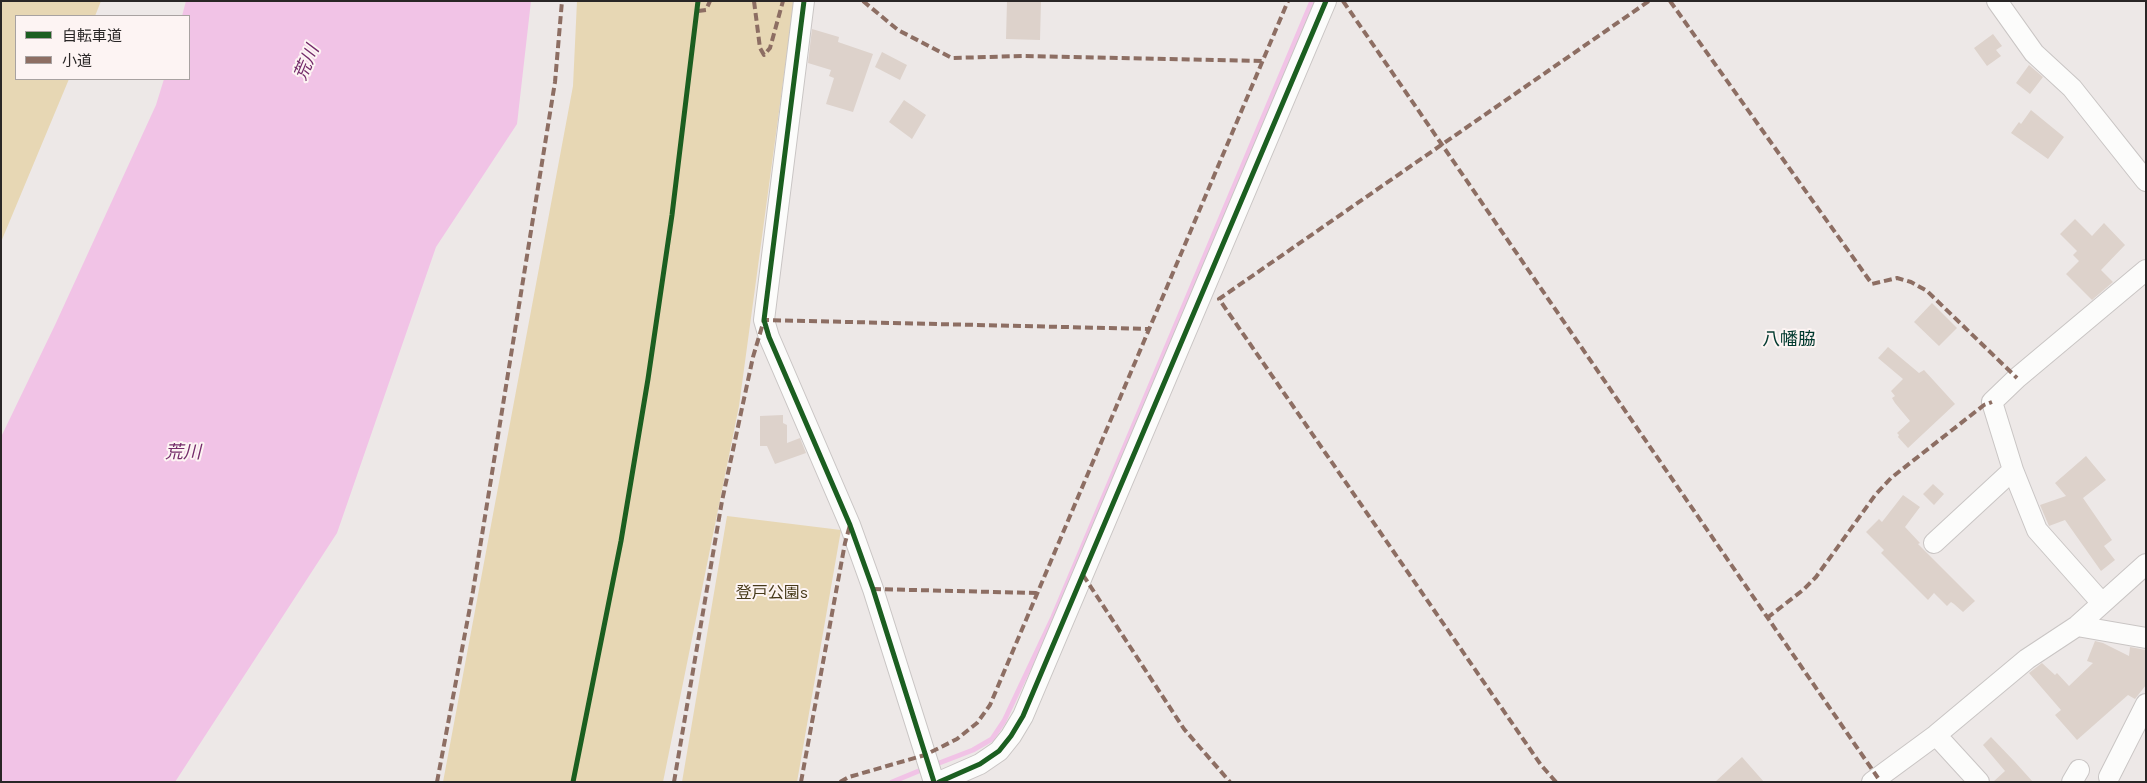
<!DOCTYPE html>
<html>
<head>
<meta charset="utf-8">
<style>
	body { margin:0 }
	#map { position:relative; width:2147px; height:783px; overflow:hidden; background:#ede8e7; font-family:Karla,"Noto Sans JP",sans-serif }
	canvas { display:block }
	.frame { position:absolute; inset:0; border:2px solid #292626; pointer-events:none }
	.legend { position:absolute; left:15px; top:15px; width:175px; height:65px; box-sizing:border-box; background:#fdf4f3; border:1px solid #a8a2a1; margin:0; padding:6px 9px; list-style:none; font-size:15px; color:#292626 }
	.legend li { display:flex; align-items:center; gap:10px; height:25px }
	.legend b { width:25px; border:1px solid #a8a2a1 }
</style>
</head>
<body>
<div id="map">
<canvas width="2147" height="783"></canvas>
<div class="frame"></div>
<ul class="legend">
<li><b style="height:6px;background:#1b5e20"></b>自転車道</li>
<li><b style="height:6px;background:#8d6e63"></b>小道</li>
</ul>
</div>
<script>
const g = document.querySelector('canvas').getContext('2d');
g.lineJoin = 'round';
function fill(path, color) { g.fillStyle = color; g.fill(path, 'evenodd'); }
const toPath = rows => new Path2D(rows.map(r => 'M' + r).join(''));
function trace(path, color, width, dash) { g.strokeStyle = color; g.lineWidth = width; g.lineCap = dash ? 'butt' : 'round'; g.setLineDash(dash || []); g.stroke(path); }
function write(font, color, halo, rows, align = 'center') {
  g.font = font + ' Karla,"Noto Sans JP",sans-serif'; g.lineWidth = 4; g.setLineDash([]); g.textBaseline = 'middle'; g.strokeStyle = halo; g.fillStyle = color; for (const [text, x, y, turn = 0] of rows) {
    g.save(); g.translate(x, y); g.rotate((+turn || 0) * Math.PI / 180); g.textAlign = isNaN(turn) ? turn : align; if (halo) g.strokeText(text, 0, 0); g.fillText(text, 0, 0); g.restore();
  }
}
fill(toPath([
	[1,1,101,1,95,16,16,16,16,79,69,79,1,242],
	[577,1,794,1,739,406,663,782,443,782,573,86],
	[727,516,841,530,797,782,682,782]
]), '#e7d7b4');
fill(toPath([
	[186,1,531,1,517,124,436,247,337,533,175,782,1,782,1,437,55,325,156,105,164,79,189,79,189,16,182,16]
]), '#f1c3e6');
trace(toPath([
	[934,765,973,750,992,739,1004,721,1053,617,1312,1],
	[892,782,926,768]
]), '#f1c3e6', 5);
fill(toPath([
	[1007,1,1041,1,1040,40,1006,39],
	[812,29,839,37,838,42,873,54,853,112,826,104,834,78,829,76,831,70,808,63],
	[1993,34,2002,46,1996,50,2001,56,1987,66,1974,48],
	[882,52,907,65,900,80,875,67],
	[2029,65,2043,77,2030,94,2016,83],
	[904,100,926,115,912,139,889,122],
	[2031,110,2064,137,2048,159,2011,133,2019,122,2021,124],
	[2075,219,2092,236,2104,223,2125,245,2101,270,2113,282,2092,300,2066,274,2079,261,2073,255,2077,251,2060,234],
	[1932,303,1957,328,1939,346,1914,322],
	[1888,347,1919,373,1924,370,1955,404,1908,448,1898,437,1899,435,1897,433,1910,421,1895,403,1892,398,1895,396,1891,391,1903,379,1878,358],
	[783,415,783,423,787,425,787,443,800,438,806,453,775,464,767,446,760,446,760,416],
	[2086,456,2106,480,2083,498,2112,540,2104,546,2115,560,2101,571,2065,520,2049,526,2040,505,2066,496,2055,483],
	[1933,484,1944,494,1934,505,1923,494],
	[1903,495,1920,507,1905,527,1920,543,1918,544,1975,601,1963,612,1954,604,1951,602,1947,606,1934,593,1928,600,1881,553,1884,550,1866,532,1879,519,1882,522],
	[2095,641,2103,643,2129,656,2130,647,2146,650,2146,685,2135,699,2128,695,2077,740,2055,715,2061,710,2029,673,2042,663,2055,675,2057,673,2069,686,2093,663,2087,661],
	[1991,737,2015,762,2033,782,1993,782,2005,771,1983,745],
	[1742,757,1764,782,1715,782]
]), '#ddd2cb');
const minor = toPath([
	[804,1,764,320,769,337,850,525,873,589,934,782],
	[1997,1,2034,53,2072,88,2146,181],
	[1934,543,2013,470],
	[2101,602,2037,530,2013,470,1992,402,2017,378,2146,270],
	[2077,626,2146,638],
	[1936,735,1979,782],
	[2109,777,2146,704],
	[939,782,980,764,999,751,1011,736,1023,716,1326,1],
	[1872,782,1936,735,2027,659,2077,626,2146,564],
	[2072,782,2079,770]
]);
trace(minor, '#c9c5c4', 22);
trace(minor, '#fcfcfb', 20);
trace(toPath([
	[754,1,760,48,764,55,770,48,783,1],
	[863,1,898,30,952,58,1022,56,1262,61],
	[1343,1,1878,778],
	[1670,1,1872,284,1897,278,1911,282,1927,291,2017,378],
	[698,11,706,10,710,1],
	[1083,575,1184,729,1230,782],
	[873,589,1036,593],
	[1767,618,1803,590,1816,577,1876,494,1891,478,1984,405,1992,402],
	[437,782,473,591,555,82,562,1],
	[674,782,722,501,753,357,764,320,1150,329],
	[801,782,845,543,850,525],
	[840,782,849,777,925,755,957,739,977,723,990,705,1288,1],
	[1556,782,1541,765,1219,299,1649,1]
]), '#8d6e63', 4, [8, 4]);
trace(toPath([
	[804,1,764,320,769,337,850,525,873,589,934,782],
	[573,782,621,541,648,379,672,215,698,1],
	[939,782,980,764,999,751,1011,736,1023,716,1326,1]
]), '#1b5e20', 5);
write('16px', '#473a1a', '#fdf4f3', [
	["登戸公園s",772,593]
]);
write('italic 18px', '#742c6a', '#fdf4f3', [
	["荒川",307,63,-67],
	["荒川",183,453]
]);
write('18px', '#00392e', '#fdf4f3', [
	["八幡脇",1789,340]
]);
</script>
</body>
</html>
